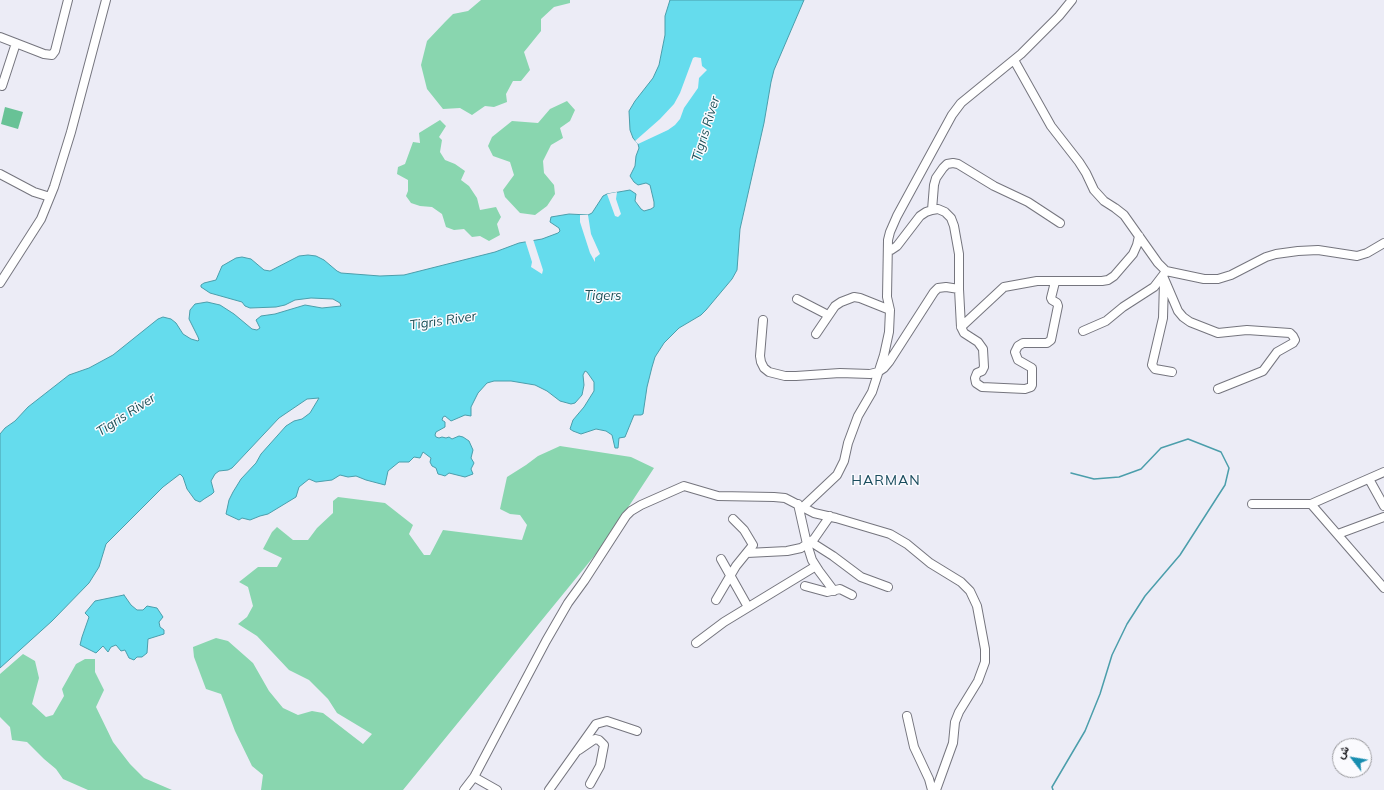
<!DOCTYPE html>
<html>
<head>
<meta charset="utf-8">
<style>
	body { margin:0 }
	#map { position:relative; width:1384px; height:790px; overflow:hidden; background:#ececf6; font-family:Mulish,Vazirmatn,sans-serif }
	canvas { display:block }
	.north { position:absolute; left:1332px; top:738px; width:40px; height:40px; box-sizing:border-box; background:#fafafe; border:1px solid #9c9ca0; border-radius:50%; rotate:301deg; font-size:11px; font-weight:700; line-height:16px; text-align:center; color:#0f0e12 }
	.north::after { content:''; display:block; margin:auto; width:14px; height:18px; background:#178db0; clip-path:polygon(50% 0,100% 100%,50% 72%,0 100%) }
</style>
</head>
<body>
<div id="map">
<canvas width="1384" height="790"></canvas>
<div class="north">ش</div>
</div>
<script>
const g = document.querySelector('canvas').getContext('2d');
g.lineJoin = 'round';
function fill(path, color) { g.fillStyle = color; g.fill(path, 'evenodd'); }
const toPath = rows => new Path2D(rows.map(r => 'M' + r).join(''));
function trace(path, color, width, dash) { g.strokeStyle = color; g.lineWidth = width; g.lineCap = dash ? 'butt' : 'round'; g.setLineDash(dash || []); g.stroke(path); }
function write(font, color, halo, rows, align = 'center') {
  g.font = font + ' Mulish,sans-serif'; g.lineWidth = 3; g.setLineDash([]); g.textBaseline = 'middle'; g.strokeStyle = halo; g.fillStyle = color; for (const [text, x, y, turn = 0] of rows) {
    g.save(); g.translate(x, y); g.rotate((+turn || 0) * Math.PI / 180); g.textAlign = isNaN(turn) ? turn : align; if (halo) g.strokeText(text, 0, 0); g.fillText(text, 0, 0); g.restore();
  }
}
fill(toPath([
	[481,0,570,0,570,3,554,7,541,19,541,31,524,52,530,70,521,81,513,81,506,94,507,102,494,107,485,106,472,115,460,108,443,109,427,89,421,65,427,41,445,22,453,14,468,11],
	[567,101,575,110,570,121,560,128,563,138,551,145,543,161,544,173,554,185,555,194,547,206,535,215,520,213,505,197,503,190,514,175,510,162,493,156,488,146,492,137,512,121,538,123,550,109],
	[440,120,446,126,439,137,442,140,440,152,445,160,455,164,465,171,461,180,469,186,477,198,480,210,496,207,501,217,497,224,500,235,489,241,480,236,472,237,464,229,454,230,446,227,442,214,432,207,420,206,411,203,406,196,408,191,408,180,397,174,398,167,405,164,413,142,420,143,419,133],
	[560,446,631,457,654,468,604,544,403,790,261,790,263,775,252,766,235,731,221,694,206,689,194,657,193,647,216,638,228,641,253,663,269,691,283,708,298,715,312,711,323,713,363,744,372,734,337,713,328,699,309,680,289,670,257,636,238,624,247,617,253,606,248,587,239,582,258,567,277,567,282,558,263,549,272,532,277,527,293,540,308,540,317,528,333,513,333,501,338,497,385,503,413,525,409,534,424,555,430,555,443,530,522,540,527,525,520,515,510,514,500,509,507,477,526,465,538,456],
	[23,654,35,661,39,678,32,704,46,717,53,715,64,696,62,689,76,664,85,659,95,659,95,672,104,690,96,707,113,742,130,764,144,778,172,790,88,790,63,779,56,769,44,759,27,742,12,740,10,727,0,717,0,674]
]), '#89d6af');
fill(toPath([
	[5,107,23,112,18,129,1,124]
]), '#68c296');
const water = toPath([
	[670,0,804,0,774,70,771,82,764,123,740,229,737,270,732,279,706,310,701,315,679,328,664,343,655,357,652,367,647,387,643,414,641,415,634,415,625,437,619,438,618,448,615,448,612,435,606,431,596,429,581,434,573,431,570,429,573,420,584,407,594,391,594,382,587,372,585,371,583,375,584,385,582,395,575,403,571,404,560,401,547,391,535,385,511,381,494,381,487,383,478,393,471,407,471,416,465,415,451,421,445,416,443,417,442,420,445,422,445,427,436,432,435,435,436,437,439,438,442,437,446,438,449,437,452,439,459,436,463,437,469,441,473,450,471,458,474,463,471,469,473,474,465,477,449,473,445,476,442,475,438,474,436,468,432,466,430,462,431,458,423,452,420,458,414,457,409,462,399,462,388,471,385,485,366,480,356,476,348,477,340,475,332,480,316,482,309,479,299,487,296,497,268,514,260,516,250,520,242,518,239,520,226,514,229,500,233,492,241,479,256,463,261,454,286,426,294,421,302,419,310,413,319,398,307,399,279,418,232,468,228,470,219,471,215,474,211,481,214,492,212,494,204,499,200,502,195,500,187,489,183,477,180,474,163,487,106,544,99,567,89,583,52,621,0,668,0,434,5,428,15,421,28,407,69,375,89,368,113,355,158,319,163,317,171,319,176,323,183,334,191,339,198,341,199,340,198,337,189,319,190,310,195,304,207,302,220,305,234,314,252,329,257,330,260,328,256,320,261,316,275,314,305,305,322,308,341,306,340,303,333,299,311,298,295,300,285,305,276,307,250,308,245,306,242,302,210,293,201,287,201,285,204,283,216,280,222,266,236,258,242,257,251,259,264,270,270,271,299,256,308,255,316,256,324,260,337,271,341,273,380,276,404,275,495,252,519,243,542,239,558,233,560,231,559,228,550,222,551,217,569,214,588,215,592,213,603,196,607,194,630,190,636,194,635,201,641,209,644,211,651,209,654,207,654,202,650,185,646,183,638,185,634,182,630,176,635,166,636,156,639,148,638,144,633,138,630,130,629,111,635,101,653,78,659,65,665,35,665,16,670,0],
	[124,595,131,605,137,610,143,610,147,606,157,608,163,617,159,622,160,627,164,630,164,634,148,639,147,653,142,657,137,657,134,660,129,658,125,650,121,651,116,645,111,647,108,652,103,646,96,653,80,645,82,637,89,617,85,613,95,601,124,595]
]);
fill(water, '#65dced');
trace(water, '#4b9eab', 1);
fill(toPath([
	[695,57,701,58,702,66,707,70,699,78,698,88,684,108,680,119,675,125,668,130,638,144,635,141,660,119,674,104,680,93,693,58],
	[617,192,616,199,621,214,618,217,615,216,607,194],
	[580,215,588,215,591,234,600,254,595,258,595,262,590,253,580,222],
	[533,239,543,270,542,274,531,267,532,262,525,240]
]), '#ececf6');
trace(toPath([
	[1053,790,1052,787,1085,731,1100,694,1112,655,1127,624,1145,596,1180,555,1225,485,1229,468,1221,452,1188,439,1161,448,1141,469,1119,477,1094,479,1071,473]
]), '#4b9eab', 1.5);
const minor = toPath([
	[0,37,44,54,52,55,55,51,68,0],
	[1014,60,1051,126,1079,162,1086,173,1094,190,1104,201,1115,208,1124,215,1158,263,1166,271,1204,279,1218,279,1231,275,1266,257,1276,254,1298,251,1318,250,1357,256,1367,253,1384,243],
	[2,86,16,43],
	[0,174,34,192,50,197],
	[932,210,934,185,936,178,943,168,947,164,953,163,958,164,994,186,1028,202,1060,223],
	[888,248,891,250,897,246,920,216,926,212,932,210,938,209,945,212,951,218,954,226,959,254,959,289,961,327,964,333,978,342,983,349,984,367,982,371,977,373,975,378,976,383,982,387,1025,389,1031,387,1032,385,1032,368,1018,360,1015,352,1018,346,1023,343,1047,343,1051,340,1058,306,1057,303,1052,300,1051,298,1055,282],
	[1163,276,1178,311,1183,317,1190,322,1218,333,1247,330,1290,333,1293,336,1295,340,1293,343,1277,352,1263,371,1218,389],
	[1164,281,1163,318,1152,365,1155,369,1172,372],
	[0,283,41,219,54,187,71,132,106,0],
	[797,299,828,315],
	[763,320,760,356,761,362,764,368,769,372,785,376,796,376,840,373,870,374,878,372,884,368,889,362,934,292,938,288,946,287,959,289],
	[961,327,1004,287,1037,281,1102,281,1108,280,1114,276,1133,254,1137,245,1139,236],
	[1083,331,1106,321,1123,307,1154,287,1164,274],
	[816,334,835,306,841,302,854,297,860,298,890,310],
	[1369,479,1384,506],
	[798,504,807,544,812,560,819,571,834,591],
	[1252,504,1311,504,1384,472],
	[1311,504,1384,588],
	[803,507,837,475,844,461,848,443,858,416,872,392,884,355,889,332,890,310,887,297,888,240,890,232,897,216,952,115,961,103,1021,54,1059,16,1072,0],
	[1338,534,1384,517],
	[811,542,833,556,861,577,888,587],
	[747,553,787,551,801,548,814,539,830,516],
	[721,559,748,607],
	[805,586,827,592,840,589,852,595],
	[716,600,736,566,753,545,744,530,733,519],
	[696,643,724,622,816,566],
	[907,716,914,747,929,779,932,790],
	[579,750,595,739,599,740,604,745,600,766,590,784],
	[474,777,497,790],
	[464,790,474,777,546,641,568,603,584,581,626,516,631,511,641,505,684,486,718,496,774,497,785,498,814,513,836,518,890,534,907,544,930,563,961,582,970,591,977,606,985,649,985,662,978,681,959,712,955,722,953,743,936,790],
	[549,790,596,724,607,721,637,731]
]);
trace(minor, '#75757e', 10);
trace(minor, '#fff', 8);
write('italic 13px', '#1b4f56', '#fafafe', [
	["Tigris River",706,129,-73],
	["Tigers",603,296],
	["Tigris River",443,321,-8],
	["Tigris River",126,415,-33]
]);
g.letterSpacing = '1px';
write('14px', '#194c5d', '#fafafe', [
	["HARMAN",886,481]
]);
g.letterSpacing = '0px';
</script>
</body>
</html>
